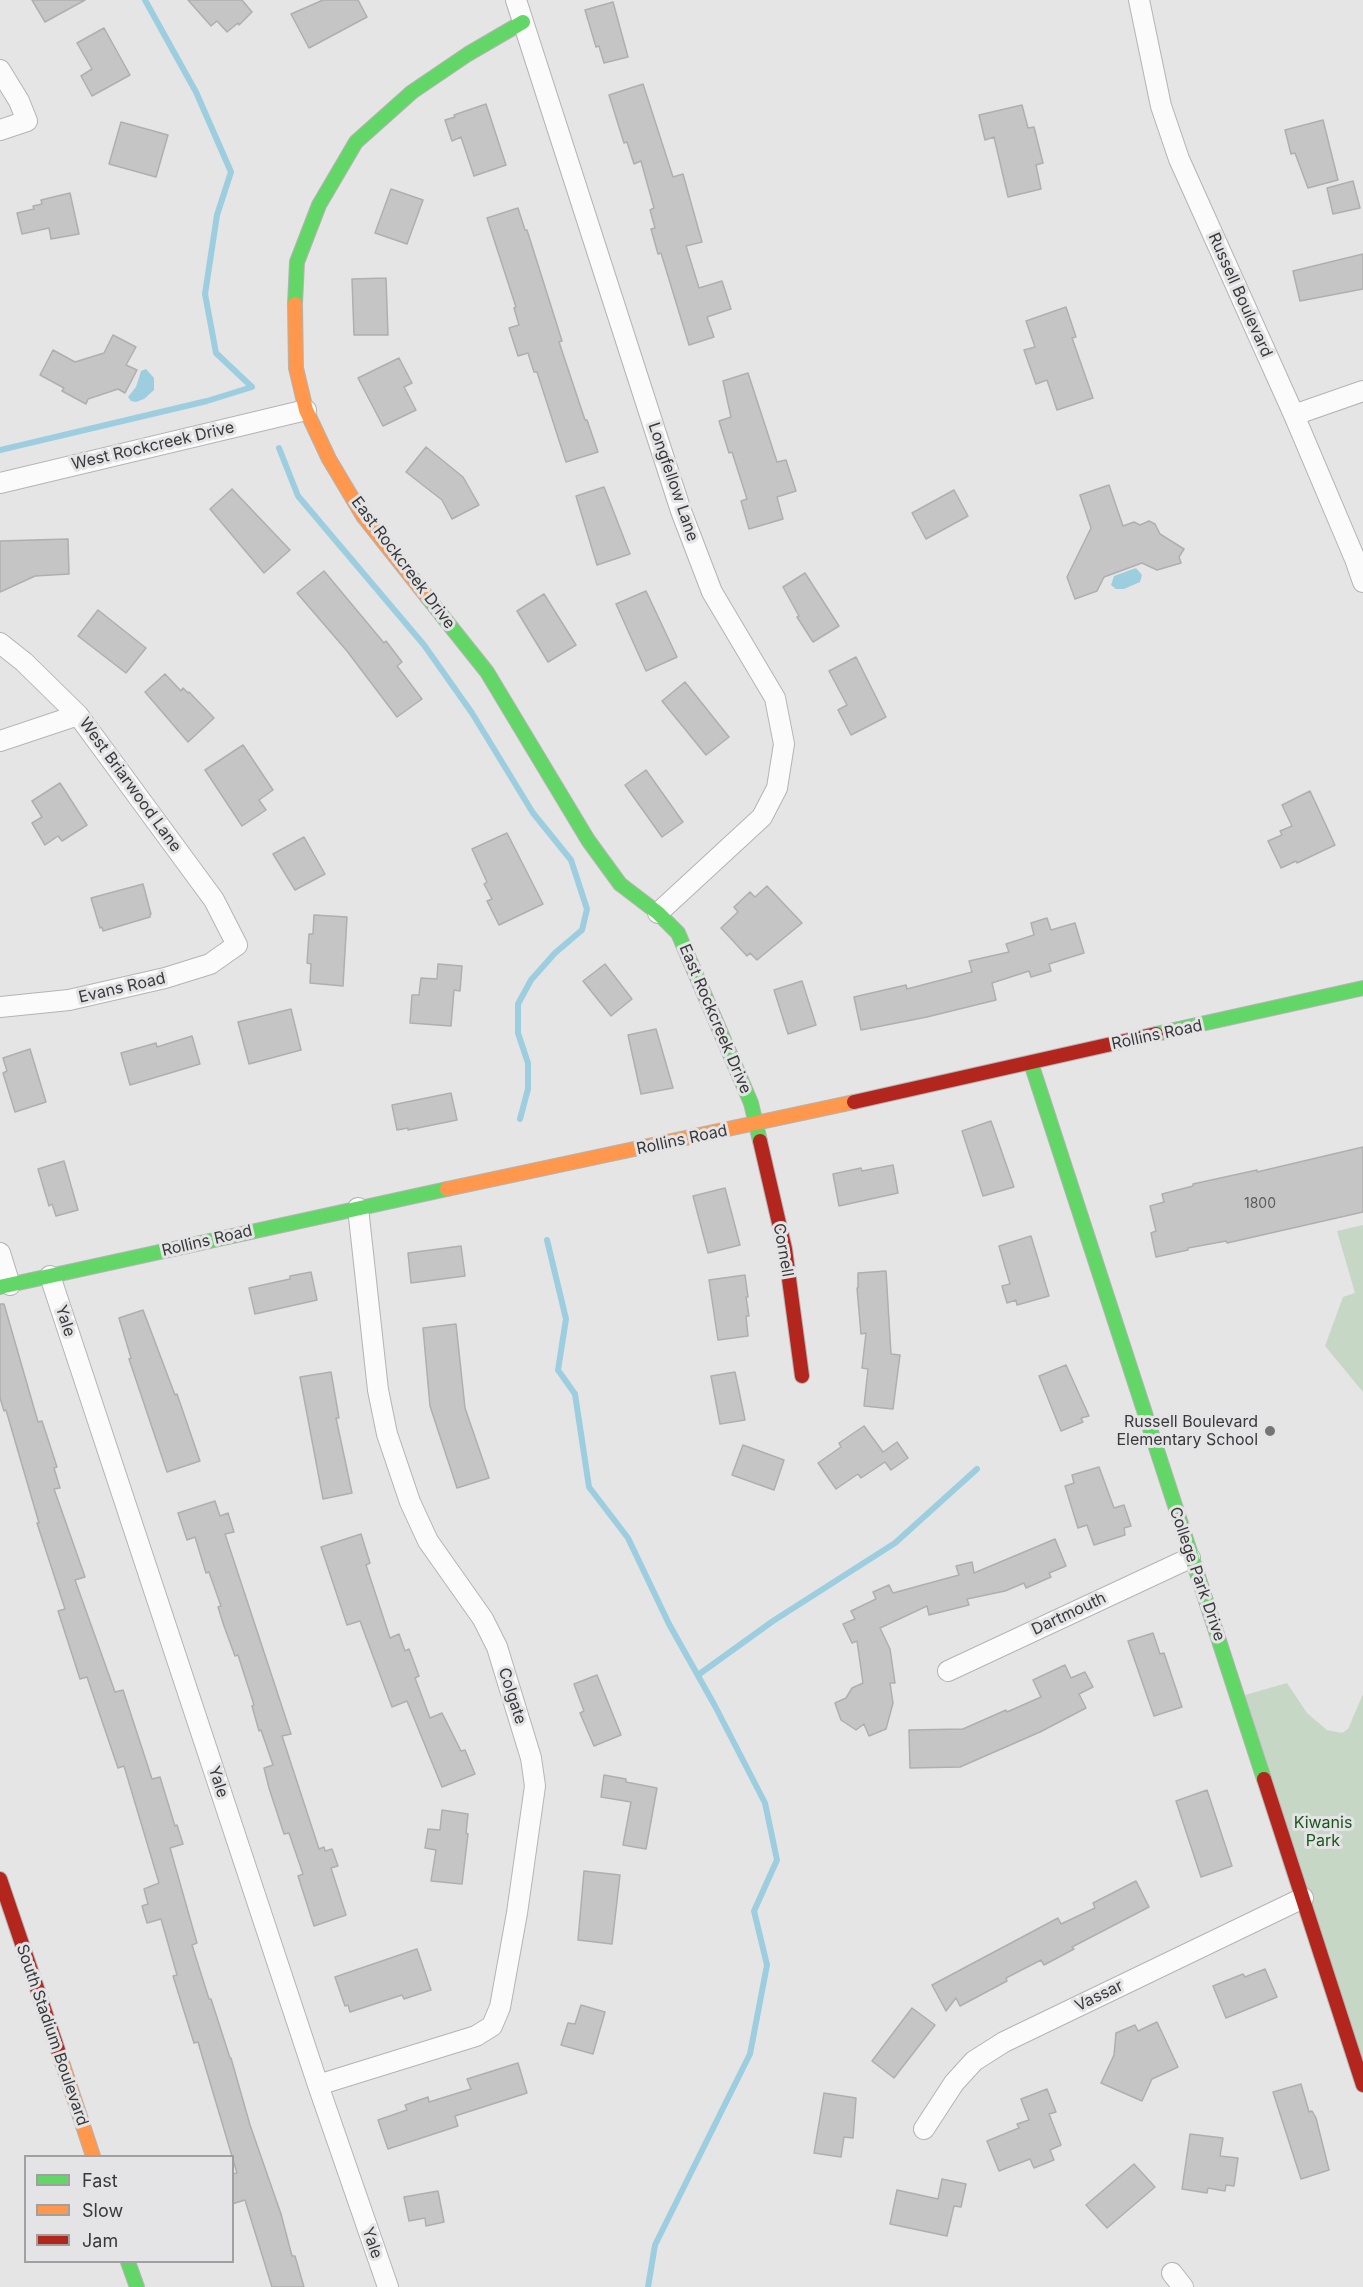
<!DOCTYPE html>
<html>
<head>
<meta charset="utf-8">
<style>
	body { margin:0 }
	#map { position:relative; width:1363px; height:2287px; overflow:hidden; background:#e5e5e5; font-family:Inter,sans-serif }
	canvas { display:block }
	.legend { position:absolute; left:24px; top:2155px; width:210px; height:108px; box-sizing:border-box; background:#e4e4e6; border:2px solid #a0a0a1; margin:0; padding:8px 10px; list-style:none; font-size:18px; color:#39393a }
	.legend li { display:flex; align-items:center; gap:12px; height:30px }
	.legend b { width:30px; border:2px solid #a0a0a1 }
</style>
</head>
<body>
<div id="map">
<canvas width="1363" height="2287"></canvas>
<ul class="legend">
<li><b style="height:8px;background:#63d668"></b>Fast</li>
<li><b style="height:8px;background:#ff974d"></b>Slow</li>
<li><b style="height:8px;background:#b3261e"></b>Jam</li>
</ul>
</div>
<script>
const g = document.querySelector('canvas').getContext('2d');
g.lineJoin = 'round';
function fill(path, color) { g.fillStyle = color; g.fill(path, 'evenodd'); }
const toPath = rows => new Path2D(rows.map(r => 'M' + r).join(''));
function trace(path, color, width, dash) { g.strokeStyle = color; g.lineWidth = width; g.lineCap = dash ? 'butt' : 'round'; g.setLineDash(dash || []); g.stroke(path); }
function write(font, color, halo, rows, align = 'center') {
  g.font = font + ' Inter,sans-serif'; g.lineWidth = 6; g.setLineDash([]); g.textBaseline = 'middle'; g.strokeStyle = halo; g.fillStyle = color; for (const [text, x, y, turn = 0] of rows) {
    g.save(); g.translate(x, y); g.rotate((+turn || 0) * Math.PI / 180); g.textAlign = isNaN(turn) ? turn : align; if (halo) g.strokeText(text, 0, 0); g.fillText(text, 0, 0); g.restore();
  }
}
fill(toPath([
	[1363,1225,1363,1392,1325,1346,1343,1297,1355,1293,1337,1231],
	[1287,1683,1307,1713,1327,1730,1342,1733,1348,1729,1363,1694,1363,2085,1238,1697]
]), '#c6d7c5');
fill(toPath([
	[146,369,154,378,154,390,144,399,136,402,131,401,128,397,136,387,141,371],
	[1136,568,1142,575,1140,582,1124,589,1116,589,1111,585,1114,576]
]), '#9ccedf');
trace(toPath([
	[279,448,298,496,424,645,472,713,533,813,571,860,587,909,582,930,555,953,531,980,518,1004,518,1033,528,1063,528,1089,520,1119],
	[0,450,207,401,252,387,216,353,205,294,217,215,231,172,196,92,145,0],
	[547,1240,566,1319,558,1370,575,1394,589,1487,628,1538,669,1624,715,1706,765,1803,777,1860,754,1911,767,1965,750,2054,655,2245,648,2287],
	[698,1675,773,1621,895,1543,977,1469]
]), '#9ccedf', 6);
const building = toPath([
	[32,0,85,0,45,22,32,0],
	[188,0,242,0,252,12,239,25,238,23,227,32,217,21,211,26,188,0],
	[323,0,358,0,367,17,309,48,291,14,323,0],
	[613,2,628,57,604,63,599,46,596,47,585,10,613,2],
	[104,28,130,75,92,96,81,76,92,69,77,43,104,28],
	[643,84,673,177,683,174,702,242,686,246,699,288,722,281,731,309,707,317,714,337,689,345,661,253,658,254,651,229,655,228,650,210,654,208,641,161,634,164,627,142,624,143,609,95,643,84],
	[486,104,506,165,474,176,461,137,452,141,445,120,455,117,454,115,486,104],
	[1022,105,1028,128,1034,127,1043,163,1036,165,1041,189,1008,197,994,137,985,140,979,115,1022,105],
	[1323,120,1338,180,1308,188,1295,153,1291,154,1285,130,1323,120],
	[121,122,168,135,156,177,109,164,121,122],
	[1353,181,1360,208,1333,214,1327,188,1353,181],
	[391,189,423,200,407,244,375,233,391,189],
	[70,193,79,234,51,239,49,228,22,234,17,213,34,209,33,206,42,204,41,200,70,193],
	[518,208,525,230,527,230,562,341,559,342,585,420,587,420,598,452,566,462,537,372,534,372,528,353,518,356,509,328,519,325,514,308,516,307,487,218,518,208],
	[1363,254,1363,289,1300,301,1293,271,1363,254],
	[386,278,388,335,354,335,352,279,386,278],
	[1066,307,1076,337,1072,338,1093,398,1057,410,1047,380,1036,384,1024,350,1035,347,1026,321,1066,307],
	[113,335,136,347,126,365,137,370,125,393,118,389,88,399,86,404,62,391,64,388,40,375,53,350,75,362,104,353,113,335],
	[399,358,412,383,404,387,416,410,383,426,358,378,399,358],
	[748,373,777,462,786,460,796,491,777,497,783,519,749,529,741,501,747,499,732,452,729,453,719,421,731,417,723,381,748,373],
	[426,447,463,477,479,505,452,519,442,500,406,472,426,447],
	[1109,485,1123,526,1134,522,1140,525,1149,521,1155,524,1160,534,1184,549,1179,557,1181,563,1157,570,1142,563,1104,577,1097,591,1075,599,1067,577,1091,528,1080,495,1109,485],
	[604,487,630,554,597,565,576,496,604,487],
	[232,489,290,550,264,573,210,509,232,489],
	[954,490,968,516,926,539,912,513,954,490],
	[68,539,69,574,35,576,0,592,0,541,68,539],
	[324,571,384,643,386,641,402,662,397,666,422,699,397,717,347,651,297,593,324,571],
	[805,573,839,626,813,642,797,617,799,616,783,587,805,573],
	[646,591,677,657,646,671,616,604,646,591],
	[544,594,576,645,548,662,517,611,544,594],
	[98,610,146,648,126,673,78,636,98,610],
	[856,657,886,717,851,735,838,710,847,705,829,671,856,657],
	[165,674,181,691,183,688,188,693,189,692,214,718,188,742,145,692,165,674],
	[685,682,729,737,706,755,662,701,685,682],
	[243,745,273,790,259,800,266,810,242,826,205,770,243,745],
	[646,770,683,822,662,837,625,785,646,770],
	[60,783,87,825,62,841,58,836,45,845,32,823,42,817,32,801,60,783],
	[1310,791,1335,845,1297,863,1296,861,1281,868,1268,841,1282,835,1280,831,1292,826,1282,805,1310,791],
	[507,833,543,904,499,925,487,901,492,899,484,884,487,882,472,849,507,833],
	[304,837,325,874,295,890,273,854,304,837],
	[143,884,151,914,150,914,150,917,103,931,102,927,100,928,91,898,143,884],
	[767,886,802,923,757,960,750,953,747,956,721,928,738,912,734,907,750,892,755,897,767,886],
	[314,915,347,917,343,986,310,983,311,964,307,963,309,934,313,934,314,915],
	[1047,918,1051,930,1075,923,1084,953,1049,964,1051,971,1031,977,1029,971,992,983,996,1000,927,1017,861,1030,854,997,906,985,907,989,972,972,969,961,1009,952,1006,944,1034,935,1031,923,1047,918],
	[438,964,462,966,460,991,454,990,451,1026,410,1023,412,995,419,995,421,978,437,979,438,964],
	[605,964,632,999,611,1016,583,981,605,964],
	[802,981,816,1025,788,1034,774,990,802,981],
	[291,1009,301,1050,249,1064,238,1022,291,1009],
	[656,1029,673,1088,641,1094,628,1035,656,1029],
	[192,1036,200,1064,130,1085,121,1053,156,1043,157,1047,192,1036],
	[30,1049,46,1102,15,1112,3,1073,7,1071,3,1058,30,1049],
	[451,1093,457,1120,408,1130,408,1128,397,1130,392,1105,451,1093],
	[991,1121,1014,1187,983,1196,962,1131,991,1121],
	[1363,1147,1363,1212,1227,1243,1226,1241,1188,1248,1188,1250,1156,1257,1151,1233,1156,1231,1150,1206,1164,1202,1162,1194,1193,1186,1193,1184,1257,1170,1257,1172,1363,1147],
	[64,1161,78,1210,56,1216,52,1204,49,1206,38,1169,64,1161],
	[893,1165,898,1193,839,1206,833,1174,861,1168,862,1171,893,1165],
	[725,1188,740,1245,708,1253,693,1196,725,1188],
	[1031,1236,1049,1296,1017,1305,1016,1300,1007,1303,1002,1286,1010,1284,999,1246,1031,1236],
	[461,1246,465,1276,411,1283,408,1253,461,1246],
	[886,1271,891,1354,900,1355,893,1409,864,1406,868,1369,862,1368,866,1333,861,1334,857,1288,858,1288,858,1273,886,1271],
	[311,1272,317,1300,255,1314,249,1288,290,1279,290,1276,311,1272],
	[745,1275,748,1297,746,1297,749,1316,746,1316,748,1336,718,1340,709,1280,745,1275],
	[0,1304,4,1304,38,1422,42,1421,57,1467,54,1468,60,1488,54,1489,85,1577,75,1580,115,1692,123,1690,152,1779,160,1777,175,1826,177,1825,183,1844,170,1848,197,1943,192,1945,209,1999,211,1999,230,2058,231,2058,250,2125,281,2214,292,2256,295,2256,304,2287,272,2287,245,2200,232,2204,232,2174,237,2173,198,2042,194,2043,173,1976,177,1975,161,1919,147,1923,142,1906,148,1904,144,1889,159,1883,124,1766,118,1768,87,1677,80,1679,58,1611,65,1609,37,1523,39,1523,6,1410,4,1411,0,1398,0,1304],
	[143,1310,175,1395,177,1394,200,1461,167,1472,129,1359,131,1358,119,1318,143,1310],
	[456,1324,465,1408,489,1478,457,1488,430,1406,423,1328,456,1324],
	[1066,1365,1089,1416,1081,1418,1083,1422,1061,1431,1039,1376,1066,1365],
	[331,1372,339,1418,336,1418,352,1493,323,1499,300,1377,331,1372],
	[735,1372,745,1420,720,1424,711,1376,735,1372],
	[864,1426,883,1452,897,1442,908,1458,891,1470,885,1462,861,1478,858,1474,836,1489,818,1463,841,1447,839,1443,864,1426],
	[743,1445,784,1460,774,1490,732,1475,743,1445],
	[1099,1467,1114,1508,1124,1505,1131,1526,1124,1528,1125,1535,1094,1545,1087,1525,1078,1528,1065,1486,1074,1483,1072,1475,1099,1467],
	[215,1501,220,1516,228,1513,234,1532,225,1534,291,1734,282,1736,319,1849,324,1847,325,1851,332,1849,338,1866,331,1868,346,1915,314,1926,298,1876,303,1874,289,1833,284,1834,269,1788,264,1768,273,1765,261,1730,259,1731,252,1706,254,1705,238,1655,235,1656,224,1626,218,1607,221,1606,209,1572,206,1573,195,1537,187,1540,178,1513,215,1501],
	[361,1534,370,1563,366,1565,390,1638,399,1634,405,1651,409,1649,419,1676,415,1678,430,1718,442,1713,461,1751,465,1750,475,1774,442,1787,407,1701,392,1707,360,1621,347,1625,321,1547,361,1534],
	[1055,1539,1066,1566,1049,1573,1051,1577,1026,1588,1024,1583,1005,1591,967,1599,969,1605,929,1615,927,1606,880,1628,890,1649,895,1683,890,1683,893,1703,886,1729,869,1736,864,1724,856,1730,841,1720,835,1703,846,1698,852,1688,863,1683,857,1641,852,1643,843,1624,855,1619,851,1611,876,1599,873,1592,889,1585,893,1593,959,1575,956,1566,972,1562,974,1573,1055,1539],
	[1153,1633,1160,1654,1164,1653,1182,1707,1154,1716,1128,1641,1153,1633],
	[1065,1665,1071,1678,1085,1672,1093,1687,1079,1694,1086,1708,1040,1732,960,1767,910,1768,909,1730,963,1729,1006,1710,1007,1712,1041,1697,1033,1680,1065,1665],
	[597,1675,621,1735,594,1746,580,1713,584,1711,574,1684,597,1675],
	[604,1775,626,1779,626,1782,657,1788,646,1849,623,1845,631,1802,601,1797,604,1775],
	[1207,1790,1232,1866,1201,1877,1176,1801,1207,1790],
	[442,1810,468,1814,466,1833,468,1834,462,1884,431,1881,436,1850,425,1848,428,1829,440,1830,442,1810],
	[584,1871,620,1875,612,1944,578,1940,584,1871],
	[1136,1881,1149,1907,1072,1947,1074,1949,1044,1965,1041,1960,1006,1978,1007,1981,960,2006,956,1998,946,2011,932,1985,1058,1918,1061,1924,1095,1908,1093,1903,1136,1881],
	[417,1949,431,1990,404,1999,402,1995,350,2012,348,2005,345,2006,335,1977,417,1949],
	[1265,1969,1277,1997,1226,2018,1213,1986,1243,1974,1245,1977,1265,1969],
	[581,2005,605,2012,593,2054,561,2045,568,2023,575,2024,581,2005],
	[912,2008,935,2025,894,2078,872,2061,912,2008],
	[1157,2022,1178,2067,1152,2079,1142,2101,1101,2083,1114,2055,1116,2033,1135,2025,1138,2031,1157,2022],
	[518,2063,527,2093,455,2116,458,2126,388,2149,378,2120,407,2110,405,2105,428,2097,429,2102,471,2089,467,2079,518,2063],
	[1301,2084,1309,2112,1312,2111,1316,2118,1329,2170,1301,2179,1273,2092,1301,2084],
	[1047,2089,1056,2112,1049,2114,1061,2145,1050,2150,1054,2160,1034,2168,1030,2159,999,2171,987,2141,1019,2128,1017,2124,1029,2120,1021,2099,1047,2089],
	[824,2093,856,2098,853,2138,844,2137,841,2157,814,2153,824,2093],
	[1190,2134,1223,2138,1220,2156,1238,2158,1234,2186,1226,2185,1225,2191,1208,2188,1207,2193,1182,2189,1190,2134],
	[1134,2164,1155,2187,1107,2228,1086,2205,1134,2164],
	[942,2179,966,2184,961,2207,954,2206,947,2236,890,2224,897,2190,938,2199,942,2179],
	[438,2191,444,2222,426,2226,425,2218,409,2221,404,2197,438,2191]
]);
fill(building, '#c6c5c6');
trace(building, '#afafaf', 1.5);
const street = toPath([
	[516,0,681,511,712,592,775,698,784,744,777,788,762,817,658,913],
	[1139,0,1161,106,1179,159,1294,415,1355,559,1363,582],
	[0,70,19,101,27,121,0,130],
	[1294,415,1363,391],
	[0,483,306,410],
	[0,643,24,662,78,715,214,900,237,945,210,964,165,978,69,1000,0,1007],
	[0,741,78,715],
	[0,1253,10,1285],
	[50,1276,318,2085,388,2287],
	[948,1671,1190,1558],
	[318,2085,476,2036,492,2026,500,2007,517,1913,535,1786,531,1758,497,1647,483,1619,428,1541,410,1502,387,1434,378,1390,358,1208],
	[924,2129,954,2083,974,2061,1004,2042,1303,1898],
	[1172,2273,1183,2287]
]);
const fast = toPath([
	[295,304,297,262,319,205,356,142,412,92,468,54,523,22],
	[428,598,487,672,588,840,620,884,658,913,678,933,751,1103,760,1141],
	[1156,1034,1363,988],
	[1031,1063,1264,1779],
	[0,1287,447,1189],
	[128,2262,137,2287]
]);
const slow = toPath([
	[295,304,296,368,306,410,329,459,363,516,428,598],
	[447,1189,854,1102],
	[60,2056,93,2156]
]);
const jam = toPath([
	[854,1102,1156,1034],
	[760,1141,785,1249,802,1376],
	[1264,1779,1363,2085],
	[0,1879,60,2056]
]);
trace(street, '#b4b4b4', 22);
trace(fast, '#b4b4b4', 16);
trace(slow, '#b4b4b4', 16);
trace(jam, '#b4b4b4', 16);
trace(street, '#fbfbfb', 20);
trace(fast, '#63d668', 14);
trace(slow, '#ff974d', 14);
trace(jam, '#b3261e', 14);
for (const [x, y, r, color] of [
	[1270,1431,6,"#757576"]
]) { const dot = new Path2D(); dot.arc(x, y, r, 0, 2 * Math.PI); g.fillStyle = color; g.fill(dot); trace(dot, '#e4e4e6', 2); }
write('14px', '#5c5c5d', null, [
	["1800",1260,1204]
]);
write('16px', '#39393a', '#e4e4e6', [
	["Russell Boulevard",1240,295,66],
	["West Rockcreek Drive",153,446,-13],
	["Longfellow Lane",673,482,71],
	["East Rockcreek Drive",403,563,53],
	["West Briarwood Lane",130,785,54],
	["Evans Road",122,988,-13],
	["East Rockcreek Drive",715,1019,67],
	["Rollins Road",1157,1035,-12],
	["Rollins Road",682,1140,-12],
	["Rollins Road",207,1241,-13],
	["Cornell",783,1250,80],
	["Yale",65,1321,72],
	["College Park Drive",1197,1574,71],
	["Dartmouth",1069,1614,-25],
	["Colgate",512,1696,72],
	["Yale",218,1782,72],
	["Vassar",1099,1996,-26],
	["South Stadium Boulevard",52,2035,71],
	["Yale",372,2243,71]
]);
write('16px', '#39393a', '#e4e4e6', [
	["Russell Boulevard",1258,1422],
	["Elementary School",1258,1440]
], 'right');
write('16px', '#1a561a', '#e4e4e6', [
	["Kiwanis",1323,1823],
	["Park",1323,1841]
]);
</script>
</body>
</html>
